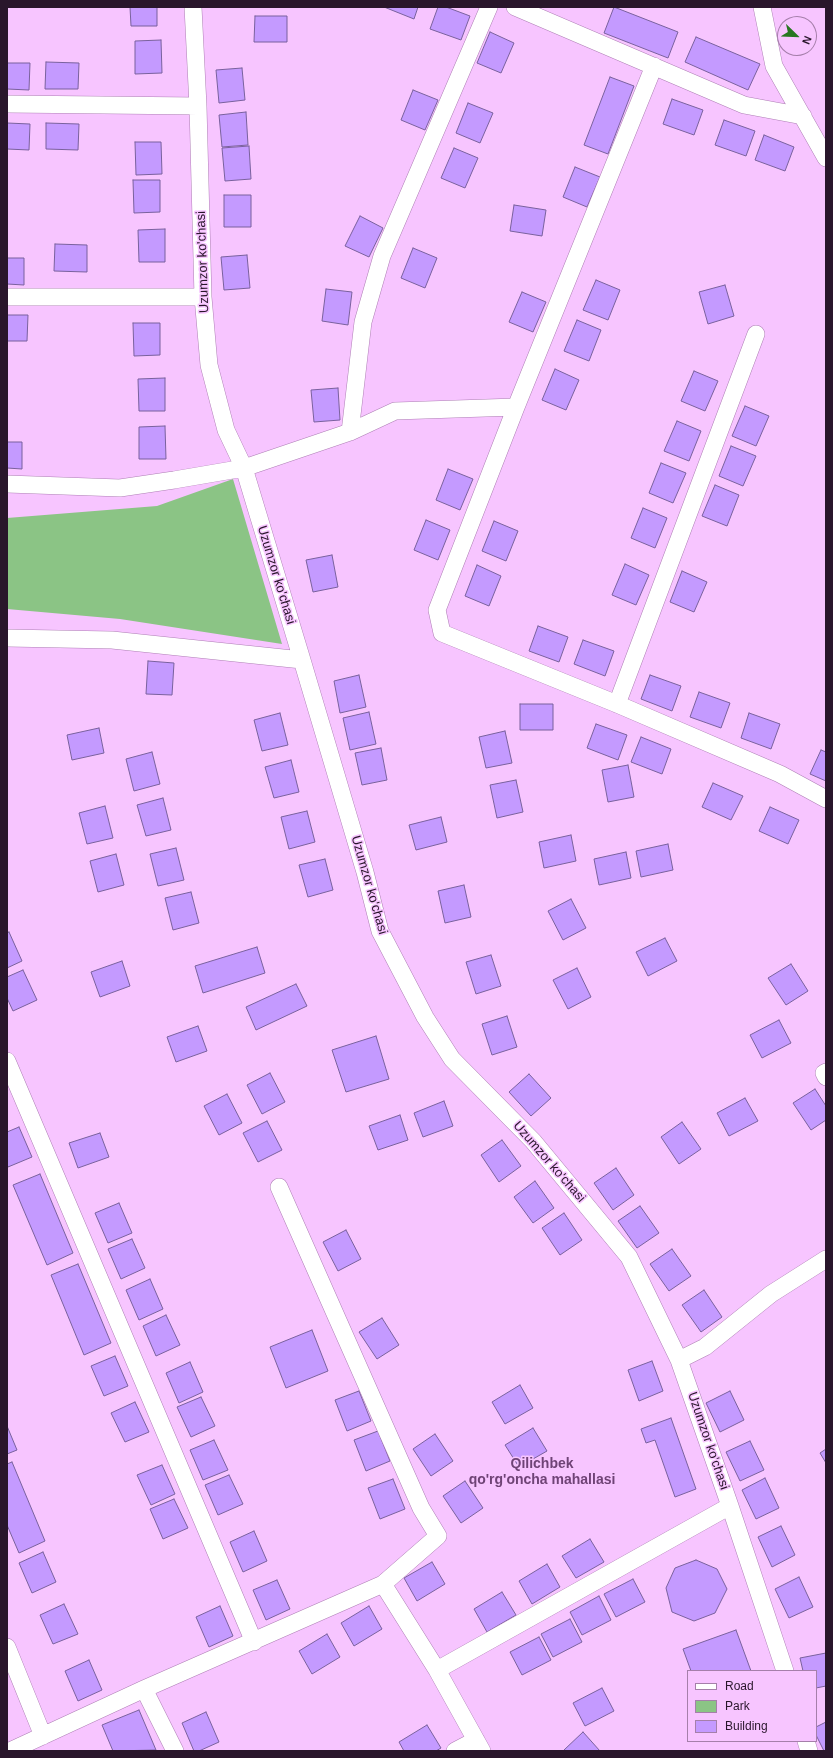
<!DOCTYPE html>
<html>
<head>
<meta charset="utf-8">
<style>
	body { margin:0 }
	#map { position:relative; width:833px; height:1758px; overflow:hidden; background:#f7c5ff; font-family:Arial,sans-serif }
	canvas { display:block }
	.frame { position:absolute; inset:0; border:8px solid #29162b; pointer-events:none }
	.legend { position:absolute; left:687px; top:1670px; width:130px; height:72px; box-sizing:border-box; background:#f7c5ff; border:1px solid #a57faa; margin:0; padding:5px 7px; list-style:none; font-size:12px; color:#29162b }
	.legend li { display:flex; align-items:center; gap:8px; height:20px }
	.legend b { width:20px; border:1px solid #a57faa }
	.north { position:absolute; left:777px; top:16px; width:40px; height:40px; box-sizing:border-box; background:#f7c5ff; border:1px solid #a57faa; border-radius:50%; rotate:113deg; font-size:11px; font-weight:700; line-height:16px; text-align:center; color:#29162b }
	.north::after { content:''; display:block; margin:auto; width:14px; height:18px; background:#277721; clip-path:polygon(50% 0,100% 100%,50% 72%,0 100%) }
</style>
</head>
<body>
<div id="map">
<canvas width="833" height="1758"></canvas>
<div class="frame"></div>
<ul class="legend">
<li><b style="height:5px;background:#fff"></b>Road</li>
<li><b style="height:11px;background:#8bc485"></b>Park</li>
<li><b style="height:11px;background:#c49aff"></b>Building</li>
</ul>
<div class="north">N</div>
</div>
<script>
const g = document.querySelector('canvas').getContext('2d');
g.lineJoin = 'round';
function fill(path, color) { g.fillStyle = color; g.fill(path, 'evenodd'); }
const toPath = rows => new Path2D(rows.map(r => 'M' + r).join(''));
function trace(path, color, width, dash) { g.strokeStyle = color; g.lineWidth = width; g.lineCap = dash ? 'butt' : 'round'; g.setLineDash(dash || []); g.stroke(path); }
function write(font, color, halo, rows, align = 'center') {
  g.font = font + ' Arial,sans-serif'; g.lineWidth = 3; g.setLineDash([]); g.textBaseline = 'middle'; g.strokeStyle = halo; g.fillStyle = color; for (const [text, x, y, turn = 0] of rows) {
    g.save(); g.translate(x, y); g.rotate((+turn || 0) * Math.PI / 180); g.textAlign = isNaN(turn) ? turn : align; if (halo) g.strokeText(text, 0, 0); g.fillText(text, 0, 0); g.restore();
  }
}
fill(toPath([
	[233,479,282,644,120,619,7,609,7,518,157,506]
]), '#8bc485');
const building = toPath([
	[130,7,157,7,157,26,131,26,130,7],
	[384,7,418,7,414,19,384,7],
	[438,7,446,7,470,16,461,40,430,29,438,7],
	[614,7,678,32,668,58,604,33,614,7],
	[255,16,287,16,287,42,254,42,255,16],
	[490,32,514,43,501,73,477,63,490,32],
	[696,37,760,64,748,90,685,62,696,37],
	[161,40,162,73,135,74,135,41,161,40],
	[46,62,79,63,78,89,45,89,46,62],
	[7,63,30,63,29,90,7,89,7,63],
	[242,68,245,100,219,103,216,70,242,68],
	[610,77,634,86,608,154,584,145,610,77],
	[413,90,438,100,425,130,401,120,413,90],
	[672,99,703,110,694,135,663,124,672,99],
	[468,103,493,113,480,143,456,133,468,103],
	[246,112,248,145,222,147,219,115,246,112],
	[724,120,755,131,746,156,715,145,724,120],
	[7,123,30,124,29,150,7,149,7,123],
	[46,123,79,124,78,150,46,149,46,123],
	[764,135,794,147,785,171,755,160,764,135],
	[135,142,161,142,162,174,136,175,135,142],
	[249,146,251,179,225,181,222,148,249,146],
	[454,148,478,158,465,188,441,178,454,148],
	[575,167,600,177,587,207,563,197,575,167],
	[133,180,160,180,160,212,134,213,133,180],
	[224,195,251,195,251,227,224,227,224,195],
	[514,205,546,210,542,236,510,231,514,205],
	[360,216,383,228,369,257,345,246,360,216],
	[165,229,165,262,139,262,138,230,165,229],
	[55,244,87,245,87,272,54,271,55,244],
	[413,248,437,258,425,288,401,278,413,248],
	[247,255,250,288,224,290,221,257,247,255],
	[7,258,24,258,24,285,7,284,7,258],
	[596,280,620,290,608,320,583,310,596,280],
	[725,285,734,316,708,324,699,292,725,285],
	[326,289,352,292,348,325,322,321,326,289],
	[522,292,546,302,533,332,509,322,522,292],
	[7,315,28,315,27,341,7,341,7,315],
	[577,320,601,330,589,361,564,351,577,320],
	[133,323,160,323,160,355,134,356,133,323],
	[555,369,579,380,566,410,542,400,555,369],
	[694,371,718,381,705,411,681,401,694,371],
	[165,378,165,411,139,411,138,379,165,378],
	[338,388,340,420,314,422,311,390,338,388],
	[745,406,769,416,756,446,732,436,745,406],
	[677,421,701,431,689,461,664,451,677,421],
	[165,426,166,459,139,459,139,427,165,426],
	[7,442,22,442,22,469,7,468,7,442],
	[731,446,756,456,743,486,719,476,731,446],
	[661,463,686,473,673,503,649,493,661,463],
	[448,469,473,479,460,510,436,500,448,469],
	[715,485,739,495,727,526,702,516,715,485],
	[643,508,667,518,655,548,631,538,643,508],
	[426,520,450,530,438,560,414,550,426,520],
	[494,521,518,531,506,561,482,551,494,521],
	[332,555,338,587,313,592,306,560,332,555],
	[625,564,649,575,636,605,612,595,625,564],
	[477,565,501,576,489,606,465,596,477,565],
	[682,571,707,582,694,612,670,602,682,571],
	[538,626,568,637,559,662,529,651,538,626],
	[583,640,614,651,605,676,574,664,583,640],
	[148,661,174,663,172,695,146,694,148,661],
	[359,675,366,707,340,713,334,681,359,675],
	[650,675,681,686,672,711,641,699,650,675],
	[699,692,730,703,721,728,690,717,699,692],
	[520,704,553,704,553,730,520,730,520,704],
	[369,712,376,744,350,750,343,718,369,712],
	[280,713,288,745,262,751,254,720,280,713],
	[749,713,780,724,771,749,741,738,749,713],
	[596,724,627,735,618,760,587,748,596,724],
	[99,728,104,753,72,760,67,735,99,728],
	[505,731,512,763,486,768,479,737,505,731],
	[641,737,671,749,662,774,631,762,641,737],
	[381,748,387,780,362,785,355,753,381,748],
	[821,750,826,752,826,781,810,774,821,750],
	[152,752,160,784,134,791,126,759,152,752],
	[291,760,299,792,274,798,265,767,291,760],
	[628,765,634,797,608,802,602,770,628,765],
	[516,780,523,812,497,818,490,785,516,780],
	[713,783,743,796,731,820,702,807,713,783],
	[163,798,171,830,146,836,137,805,163,798],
	[105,806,113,838,87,844,79,813,105,806],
	[770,807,799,820,788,844,759,831,770,807],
	[307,811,315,842,289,849,281,817,307,811],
	[441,817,447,842,416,850,409,825,441,817],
	[571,835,576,861,544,868,539,842,571,835],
	[668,844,673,870,641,877,636,851,668,844],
	[176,848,184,880,158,886,150,854,176,848],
	[626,852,631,878,599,885,594,859,626,852],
	[116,854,124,885,98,892,90,861,116,854],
	[325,859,333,890,308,897,299,865,325,859],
	[464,885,471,917,445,923,438,891,464,885],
	[191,892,199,923,173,930,165,898,191,892],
	[571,899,586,928,563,940,548,911,571,899],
	[9,932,22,961,7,968,7,933,9,932],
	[665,938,677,961,648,976,636,952,665,938],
	[257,947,265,973,203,993,195,966,257,947],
	[491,955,501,986,476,994,466,962,491,955],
	[122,961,130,986,100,997,91,972,122,961],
	[791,964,808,991,786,1005,768,978,791,964],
	[577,968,591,997,568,1009,553,980,577,968],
	[23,970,37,1000,13,1011,7,998,7,977,23,970],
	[296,984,307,1006,256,1030,246,1007,296,984],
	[507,1016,517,1047,492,1055,482,1024,507,1016],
	[779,1020,791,1043,762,1058,750,1035,779,1020],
	[198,1026,207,1051,176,1062,167,1037,198,1026],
	[376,1036,389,1079,346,1092,332,1050,376,1036],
	[270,1073,285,1102,262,1114,247,1085,270,1073],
	[529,1074,551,1098,531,1116,509,1092,529,1074],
	[815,1089,826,1106,826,1120,811,1130,793,1103,815,1089],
	[227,1094,242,1123,219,1135,204,1106,227,1094],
	[745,1098,758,1121,729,1136,717,1113,745,1098],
	[444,1101,453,1126,423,1137,414,1113,444,1101],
	[400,1115,408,1140,378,1150,369,1126,400,1115],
	[267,1121,282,1150,258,1162,243,1133,267,1121],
	[682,1122,701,1149,679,1164,661,1137,682,1122],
	[19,1127,32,1157,8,1167,7,1164,7,1132,19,1127],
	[100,1133,109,1157,78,1168,69,1143,100,1133],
	[502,1140,521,1166,499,1182,481,1155,502,1140],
	[616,1168,634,1195,613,1210,594,1183,616,1168],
	[40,1174,73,1253,47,1265,13,1185,40,1174],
	[535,1181,554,1208,533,1223,514,1197,535,1181],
	[119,1203,132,1233,108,1243,95,1213,119,1203],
	[640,1206,659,1233,637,1248,618,1221,640,1206],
	[564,1213,582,1240,560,1255,542,1228,564,1213],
	[346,1230,361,1259,338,1271,323,1242,346,1230],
	[132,1239,145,1268,121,1279,108,1249,132,1239],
	[672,1249,691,1276,669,1291,650,1264,672,1249],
	[78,1264,111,1343,84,1355,51,1275,78,1264],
	[150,1279,163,1309,139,1320,126,1290,150,1279],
	[704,1290,722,1317,701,1332,682,1305,704,1290],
	[166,1315,180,1345,156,1356,143,1326,166,1315],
	[382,1318,399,1345,377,1359,359,1332,382,1318],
	[312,1330,328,1371,286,1388,270,1347,312,1330],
	[115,1356,128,1386,104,1396,91,1366,115,1356],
	[652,1361,663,1391,639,1401,628,1370,652,1361],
	[190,1362,203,1392,179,1403,166,1373,190,1362],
	[520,1385,533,1408,505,1424,492,1402,520,1385],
	[359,1391,371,1421,347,1431,335,1400,359,1391],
	[730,1391,744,1420,720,1432,706,1403,730,1391],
	[201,1397,215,1426,191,1437,177,1407,201,1397],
	[135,1402,149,1432,125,1442,111,1413,135,1402],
	[671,1418,696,1489,675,1497,655,1440,646,1443,641,1429,671,1418],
	[7,1426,17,1450,7,1454,7,1426],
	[533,1428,547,1451,519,1467,505,1445,533,1428],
	[378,1431,390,1461,366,1471,354,1440,378,1431],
	[435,1434,453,1461,431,1476,413,1449,435,1434],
	[214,1440,228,1470,203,1480,190,1450,214,1440],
	[750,1441,764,1470,740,1481,726,1452,750,1441],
	[826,1449,826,1463,820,1453,826,1449],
	[12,1462,45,1541,19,1553,7,1525,7,1464,12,1462],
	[162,1465,175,1494,151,1505,137,1475,162,1465],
	[229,1475,243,1504,218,1515,205,1485,229,1475],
	[765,1478,779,1508,756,1519,742,1490,765,1478],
	[393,1479,405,1509,380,1519,368,1488,393,1479],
	[465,1481,483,1508,461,1523,443,1496,465,1481],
	[174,1499,188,1528,163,1539,150,1509,174,1499],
	[781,1526,795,1555,772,1567,758,1537,781,1526],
	[254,1531,267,1561,243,1572,230,1542,254,1531],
	[590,1539,604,1562,576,1578,562,1556,590,1539],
	[43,1552,56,1582,32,1593,19,1563,43,1552],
	[696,1560,717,1569,727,1589,715,1613,694,1621,672,1612,666,1588,675,1568,696,1560],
	[432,1562,445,1584,417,1601,404,1578,432,1562],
	[547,1564,560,1587,532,1604,519,1581,547,1564],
	[799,1577,813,1607,789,1618,775,1589,799,1577],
	[633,1579,645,1602,616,1617,604,1594,633,1579],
	[277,1580,290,1609,266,1620,253,1590,277,1580],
	[502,1592,516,1615,487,1632,474,1609,502,1592],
	[599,1596,611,1620,582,1635,570,1612,599,1596],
	[64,1604,78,1634,53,1644,40,1615,64,1604],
	[220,1606,233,1636,209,1647,196,1617,220,1606],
	[369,1606,382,1629,354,1646,341,1623,369,1606],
	[570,1619,582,1642,553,1657,541,1634,570,1619],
	[736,1630,751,1671,691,1671,683,1649,736,1630],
	[327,1634,340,1657,312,1674,299,1651,327,1634],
	[539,1637,551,1660,522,1675,510,1652,539,1637],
	[826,1653,826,1686,816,1688,816,1671,803,1671,800,1658,826,1653],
	[89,1660,102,1690,78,1701,65,1671,89,1660],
	[602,1688,614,1711,585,1726,573,1703,602,1688],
	[139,1710,156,1750,113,1751,102,1725,139,1710],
	[206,1712,219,1742,199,1751,194,1751,182,1723,206,1712],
	[826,1722,826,1751,824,1751,816,1735,816,1727,826,1722],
	[427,1725,441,1748,436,1751,404,1751,399,1742,427,1725],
	[583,1732,600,1751,565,1751,564,1750,583,1732]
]);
fill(building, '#c49aff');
trace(building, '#79619d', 1);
const street = toPath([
	[193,7,198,106,203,297,209,365,226,430,244,468,302,660,365,872,380,931,425,1017,452,1059,533,1141,629,1257,679,1360,730,1506,785,1671],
	[515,7,744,105,803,116],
	[762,7,774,66,826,158],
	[654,66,516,407,437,610,442,633,617,704,780,774,826,799],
	[7,104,198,106],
	[7,297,203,297],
	[350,432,363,322,382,256,489,7],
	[7,484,120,488,174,480,244,468,350,432,395,411,516,407],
	[7,638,112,640,302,660],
	[617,704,756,334],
	[7,1061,254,1642],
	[826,1072,824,1073,826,1077],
	[679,1360,705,1347,771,1294,826,1259],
	[383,1584,437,1670,482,1751],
	[7,1647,43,1736],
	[437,1670,730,1506],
	[144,1689,175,1751],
	[806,1741,809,1751],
	[10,1751,144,1689,383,1584,438,1536,421,1508,279,1187],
	[455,1751,476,1740]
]);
trace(street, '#ae7fb5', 18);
trace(street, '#fff', 17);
write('13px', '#29162b', '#f7c5ff', [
	["Uzumzor ko'chasi",203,262,-92],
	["Uzumzor ko'chasi",276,575,73],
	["Uzumzor ko'chasi",369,885,74],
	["Uzumzor ko'chasi",549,1162,49],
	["Uzumzor ko'chasi",708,1441,71]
]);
write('bold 14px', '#6f4376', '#f7c5ff', [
	["Qilichbek",542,1464],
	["qo'rg'oncha mahallasi",542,1480]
]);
</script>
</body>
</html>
